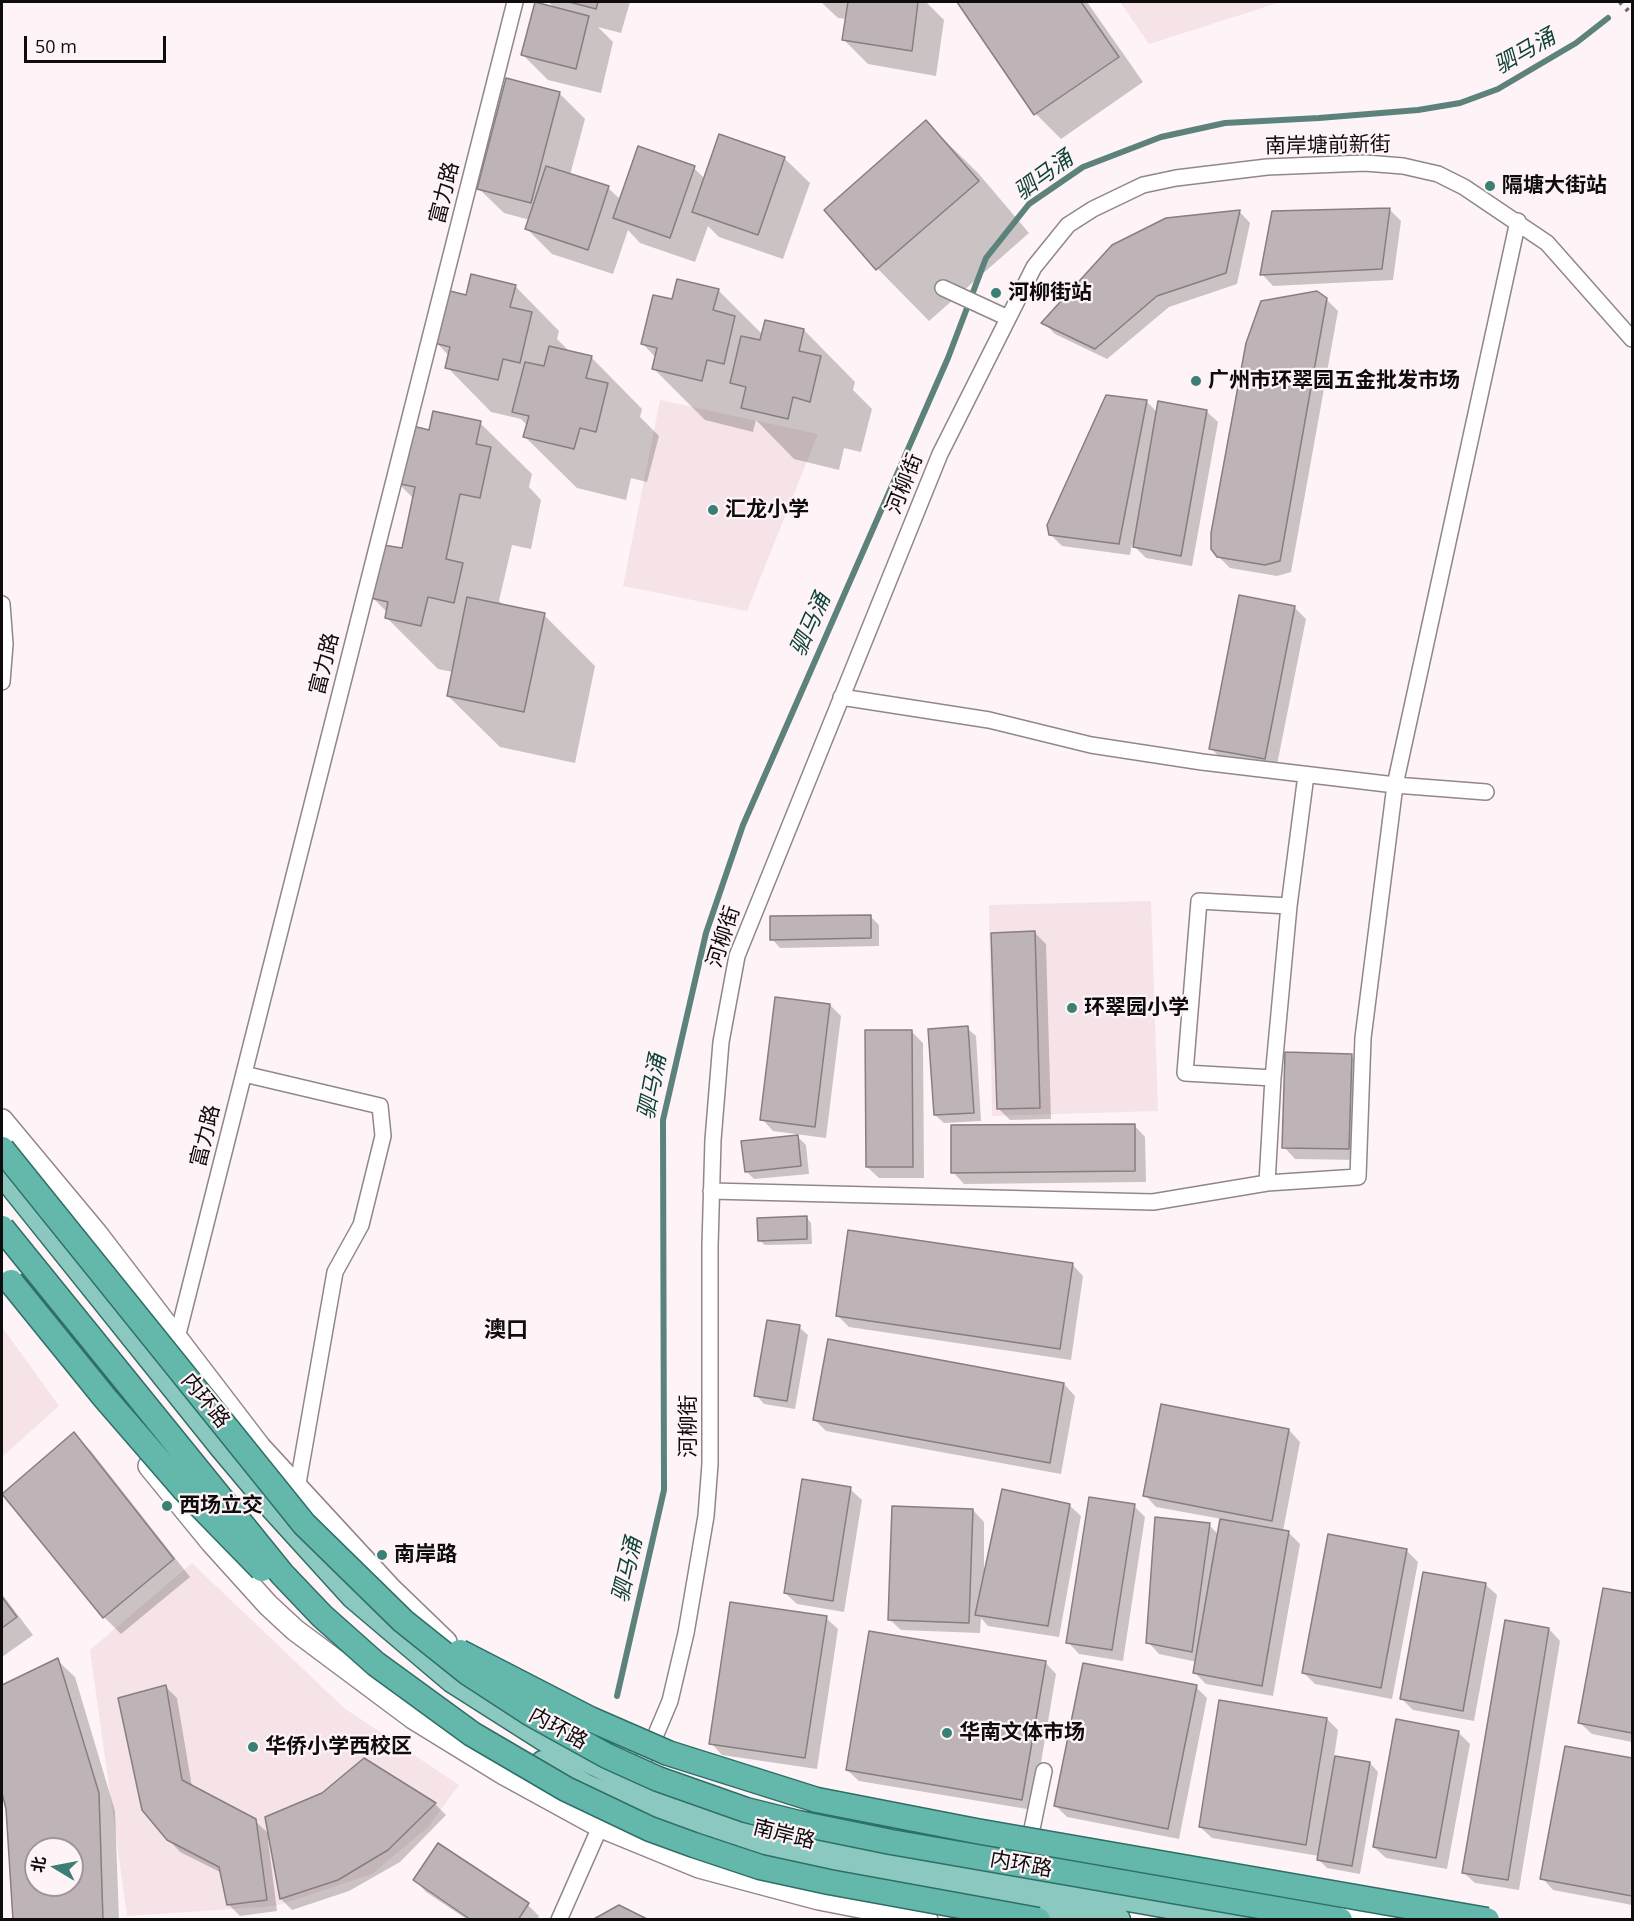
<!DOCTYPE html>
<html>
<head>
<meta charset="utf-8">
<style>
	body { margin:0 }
	#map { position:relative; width:1634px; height:1921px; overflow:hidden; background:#fef3f6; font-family:"Open Sans","Noto Sans SC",sans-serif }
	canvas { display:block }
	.frame { position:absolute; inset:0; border:3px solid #0f0c0d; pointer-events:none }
	.north { position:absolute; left:24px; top:1837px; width:60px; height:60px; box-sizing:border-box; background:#fef3f6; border:2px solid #9e9799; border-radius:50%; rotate:280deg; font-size:16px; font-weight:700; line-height:24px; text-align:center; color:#0f0c0d }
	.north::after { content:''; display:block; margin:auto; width:21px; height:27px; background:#3a7f74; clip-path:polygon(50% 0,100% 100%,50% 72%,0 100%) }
	.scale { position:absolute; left:24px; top:36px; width:142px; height:27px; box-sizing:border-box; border:3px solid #0f0c0d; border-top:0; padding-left:8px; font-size:18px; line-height:21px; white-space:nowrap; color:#0f0c0d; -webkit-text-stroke:4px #fef3f6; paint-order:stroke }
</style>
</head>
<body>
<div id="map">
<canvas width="1634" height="1921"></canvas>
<div class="frame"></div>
<div class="north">北</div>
<div class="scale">50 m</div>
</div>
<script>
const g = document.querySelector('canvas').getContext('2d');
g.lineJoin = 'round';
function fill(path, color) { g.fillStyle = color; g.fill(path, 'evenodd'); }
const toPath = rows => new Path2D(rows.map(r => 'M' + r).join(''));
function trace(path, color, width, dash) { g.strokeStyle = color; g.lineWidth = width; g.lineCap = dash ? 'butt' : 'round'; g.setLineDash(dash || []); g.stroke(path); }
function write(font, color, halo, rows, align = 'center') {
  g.font = font + ' "Open Sans","Noto Sans SC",sans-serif'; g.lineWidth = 4.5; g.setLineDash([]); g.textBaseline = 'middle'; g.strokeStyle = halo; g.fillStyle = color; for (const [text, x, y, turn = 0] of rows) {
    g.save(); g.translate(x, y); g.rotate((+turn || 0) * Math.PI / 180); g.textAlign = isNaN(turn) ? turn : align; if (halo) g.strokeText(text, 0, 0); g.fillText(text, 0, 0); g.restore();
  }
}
fill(toPath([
	[1120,2,1281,2,1149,44],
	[660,400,818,434,747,611,623,586],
	[1151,901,1158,1111,992,1116,989,905],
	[2,1327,59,1406,2,1457],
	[192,1563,344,1708,459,1785,428,1827,372,1874,276,1906,127,1916,90,1650]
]), '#f5e3e8');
fill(toPath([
	[548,2,630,2,621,33,598,27,613,42,601,93,548,80,523,55,556,9],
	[821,2,926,2,944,20,936,76,868,64,843,39,847,19,838,18],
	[959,2,1087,2,1143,82,1061,139,1036,114],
	[559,93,585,119,570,175,608,188,621,200,694,168,705,179,784,158,810,183,783,259,719,237,708,226,695,262,640,243,628,230,613,274,552,254,527,229,530,220,504,213,478,188],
	[926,122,978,173,1029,233,929,321,878,269,826,210],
	[1390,210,1401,221,1393,280,1273,286,1262,274],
	[1239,211,1250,223,1237,284,1169,307,1107,359,1055,334,1044,323],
	[515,286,559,331,557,339,571,353,591,357,642,409,640,417,659,436,647,482,631,478,626,500,577,488,525,437,528,426,521,419,491,412,447,367,449,356,436,342,467,297],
	[718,290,763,335,804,330,855,382,853,390,872,409,861,452,844,448,839,470,794,459,756,420,753,432,705,420,654,369,656,358,643,344,673,301],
	[1326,299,1338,311,1291,572,1277,576,1230,568,1218,556],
	[1146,401,1158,413,1206,411,1218,422,1192,566,1146,558,1132,544,1130,555,1062,546,1050,534],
	[480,423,532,474,529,487,541,500,531,549,512,545,499,601,504,606,544,615,595,666,575,763,500,747,448,696,453,672,438,669,386,617,387,612,373,598,403,550,414,499,398,483,430,432],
	[1294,607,1306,619,1276,770,1222,760,1211,748],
	[870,916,879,925,879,946,780,948,772,939],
	[1035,933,1046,944,1051,1119,1010,1120,998,1108],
	[830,1005,841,1016,826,1138,773,1131,762,1119],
	[967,1028,976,1036,981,1121,944,1123,935,1115],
	[911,1031,923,1043,924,1178,879,1178,867,1167],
	[1351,1056,1362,1067,1360,1160,1295,1159,1284,1147],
	[1134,1125,1145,1137,1146,1182,964,1184,953,1172],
	[797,1136,806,1145,809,1174,754,1179,746,1171],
	[806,1217,811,1223,812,1244,765,1245,759,1240],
	[1072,1264,1083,1276,1071,1360,849,1327,837,1315],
	[799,1327,808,1335,795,1409,764,1404,756,1395],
	[1064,1384,1075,1396,1061,1474,826,1431,814,1419],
	[1289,1430,1300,1442,1283,1531,1288,1532,1300,1544,1273,1696,1206,1684,1195,1673,1197,1662,1159,1654,1148,1642,1209,1525,1219,1535,1222,1519,1156,1507,1145,1495],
	[74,1434,91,1451,190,1577,121,1634,104,1617],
	[850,1489,862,1500,844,1612,797,1604,785,1593],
	[1069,1505,1081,1516,1059,1637,988,1626,981,1618,980,1633,901,1630,889,1619,973,1510,984,1522,984,1581],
	[1134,1506,1145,1517,1123,1661,1079,1654,1068,1642],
	[1406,1550,1418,1562,1392,1699,1315,1684,1304,1673],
	[1485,1584,1497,1595,1474,1721,1413,1710,1402,1699],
	[1605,1589,1632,1594,1632,1742,1592,1734,1580,1723],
	[2,1594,33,1635,2,1657],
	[826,1618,838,1629,817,1769,722,1755,711,1743],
	[1549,1629,1560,1641,1519,1890,1475,1883,1463,1872],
	[57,1660,75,1677,115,1811,119,1920,14,1920,8,1809,2,1788,2,1687],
	[36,1849,72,1849,72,1885,36,1885],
	[1045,1662,1056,1674,1033,1810,859,1781,847,1770],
	[166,1687,177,1698,192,1787,255,1821,270,1835,323,1794,435,1804,446,1815,400,1862,349,1891,292,1910,281,1899,270,1840,268,1840,277,1911,240,1916,229,1905,222,1873,180,1852,168,1839],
	[1196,1687,1207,1698,1179,1839,1067,1817,1056,1806],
	[1327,1719,1338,1730,1334,1757,1370,1763,1378,1772,1360,1874,1327,1868,1318,1859,1319,1856,1212,1838,1200,1827],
	[1458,1732,1470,1744,1447,1869,1386,1858,1374,1847],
	[1566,1747,1632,1760,1632,1905,1553,1890,1542,1878],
	[415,1880,528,1905,539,1916,537,1920,468,1920,426,1892]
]), '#0003');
trace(toPath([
	[617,1696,664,1490,663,1120,706,933,743,825,948,358,986,258,1029,204,1083,167,1161,137,1225,123,1319,118,1418,110,1460,103,1498,89,1576,43,1608,18]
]), '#5d827c', 6);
const building = toPath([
	[535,2,589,16,576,69,521,55,535,2],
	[569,2,598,2,596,9,569,2],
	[848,2,918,2,912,51,842,40,848,2],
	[957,2,1081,2,1119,57,1034,115,957,2],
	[506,78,560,92,531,203,477,189,506,78],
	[926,120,979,181,876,270,824,210,926,120],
	[719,134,785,157,758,235,692,212,719,134],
	[638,146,695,166,670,238,613,218,638,146],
	[546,166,609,186,588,250,525,229,546,166],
	[1390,208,1382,269,1260,275,1272,211,1390,208],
	[1240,210,1226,273,1157,296,1095,349,1041,323,1112,245,1166,218,1240,210],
	[471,274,516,285,510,307,532,312,520,363,503,359,498,380,445,368,450,347,434,343,446,290,466,295,471,274],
	[677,279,719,289,713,310,735,316,724,364,707,360,702,381,652,369,657,348,641,344,653,295,672,299,677,279],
	[1317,291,1327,298,1280,561,1265,565,1217,557,1211,549,1211,533,1246,343,1261,301,1317,291],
	[765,320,804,329,799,351,821,356,810,402,793,397,788,419,741,408,746,387,730,383,741,336,760,340,765,320],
	[549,346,592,356,586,378,608,383,596,432,580,428,574,449,523,437,529,416,512,412,525,362,544,366,549,346],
	[1106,395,1147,400,1119,544,1049,535,1047,525,1106,395],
	[1158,401,1207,410,1181,556,1133,547,1158,401],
	[433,411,481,421,476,444,491,447,480,498,460,494,446,559,463,563,454,603,428,597,421,626,385,618,388,602,371,598,383,545,402,548,415,487,396,483,409,425,429,430,433,411],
	[1239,595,1295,606,1265,759,1209,749,1239,595],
	[467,597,545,613,524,712,447,696,467,597],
	[871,915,871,938,770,940,770,916,871,915],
	[1035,931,1040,1108,997,1109,991,933,1035,931],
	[775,997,830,1004,815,1127,760,1120,775,997],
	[968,1026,974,1113,934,1115,928,1029,968,1026],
	[865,1030,912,1030,913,1167,866,1167,865,1030],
	[1285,1052,1352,1054,1349,1149,1282,1148,1285,1052],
	[1135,1124,1135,1171,951,1173,951,1125,1135,1124],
	[798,1135,801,1166,745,1172,741,1141,798,1135],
	[807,1216,807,1239,758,1241,757,1218,807,1216],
	[848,1230,1073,1263,1060,1349,836,1316,848,1230],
	[767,1320,800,1325,787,1401,754,1396,767,1320],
	[828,1339,1064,1383,1050,1463,813,1420,828,1339],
	[1161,1404,1289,1429,1272,1521,1143,1496,1161,1404],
	[74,1432,174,1559,103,1618,2,1494,74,1432],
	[802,1479,851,1487,833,1601,784,1593,802,1479],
	[1002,1489,1070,1504,1048,1626,975,1615,1002,1489],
	[1089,1497,1135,1504,1112,1650,1066,1643,1089,1497],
	[892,1506,973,1509,969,1623,888,1620,892,1506],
	[1155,1517,1210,1523,1192,1652,1146,1643,1155,1517],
	[1220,1519,1289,1531,1262,1686,1193,1673,1220,1519],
	[1328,1534,1407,1549,1381,1688,1302,1673,1328,1534],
	[1423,1572,1486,1583,1463,1711,1400,1699,1423,1572],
	[1603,1588,1632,1593,1632,1733,1578,1723,1603,1588],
	[2,1597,17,1617,2,1628,2,1597],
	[730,1602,827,1616,805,1758,709,1744,730,1602],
	[1505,1620,1549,1628,1508,1880,1462,1873,1505,1620],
	[869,1631,1046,1661,1022,1800,846,1770,869,1631],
	[58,1658,99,1793,103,1920,13,1920,6,1809,2,1793,2,1685,58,1658],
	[36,1849,72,1849,72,1885,36,1885,36,1849],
	[1083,1663,1197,1685,1168,1829,1054,1806,1083,1663],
	[166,1685,182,1780,256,1819,267,1900,227,1905,219,1867,167,1840,142,1810,118,1698,166,1685],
	[1219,1700,1327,1718,1306,1845,1199,1827,1219,1700],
	[1396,1719,1459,1731,1436,1858,1373,1847,1396,1719],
	[1565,1746,1632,1758,1632,1896,1540,1879,1565,1746],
	[1335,1756,1370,1762,1352,1866,1317,1860,1335,1756],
	[364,1758,436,1803,388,1850,338,1880,280,1899,265,1817,322,1793,364,1758],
	[438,1843,529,1903,518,1920,471,1920,413,1880,438,1843],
	[619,1905,649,1920,592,1920,619,1905]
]);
fill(building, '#beb4b7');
trace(building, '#877e80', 1.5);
const minor = toPath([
	[943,288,1008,318],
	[2,604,5,644,2,682],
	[841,697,989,720,1091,745,1202,762,1395,785,1486,792],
	[244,1074,380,1106,383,1136,361,1225,335,1272,297,1489,294,1491],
	[1273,1078,1185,1073,1199,901,1289,906],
	[1267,1183,1273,1078,1289,906,1306,775],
	[711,1191,1153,1202,1267,1183,1358,1177,1363,1038,1395,785,1518,221],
	[177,1338,515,2],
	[633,1776,651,1746,670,1701,686,1633,706,1516,710,1464,710,1246,713,1140,721,1042,737,956,940,454,1034,267,1068,225,1093,209,1143,185,1176,178,1267,167,1365,163,1403,166,1438,174,1464,187,1547,243,1632,339],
	[1028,1848,1044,1771],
	[559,1920,604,1818]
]);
const secondary = toPath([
	[2,1120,97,1234,260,1447,391,1589,446,1642],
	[149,1466,212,1543,268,1605,295,1630,413,1718,504,1774,599,1826,699,1867,819,1899,927,1920],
	[1322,1908,1389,1920]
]);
const primary = toPath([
	[2,1173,221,1446,274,1509,353,1596,452,1680,548,1741,658,1794,763,1831,839,1848,1248,1920],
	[543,1763,587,1787,651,1814,761,1852,846,1872,1118,1920]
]);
trace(minor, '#91878a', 18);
trace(secondary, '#91878a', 24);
trace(primary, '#2e6f66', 27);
trace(minor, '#fff', 15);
trace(secondary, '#fff', 21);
trace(primary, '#8bc9c0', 24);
trace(toPath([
	[1620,2,1632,15]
]), '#6f696b', 4.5, [3, 6]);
const trunkBridge = toPath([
	[2,1149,304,1524,403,1621,468,1673,531,1714,607,1756,658,1779,746,1810,798,1823,891,1842,1340,1920],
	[2,1228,282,1574,322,1616,376,1664,472,1734,566,1789,650,1829,694,1845,760,1867,829,1882,1038,1920],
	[11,1282,105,1398,183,1488,262,1569],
	[460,1652,590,1719,668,1753,817,1800,976,1831,1487,1920]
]);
trace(trunkBridge, '#2e6f66', 27, []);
trace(trunkBridge, '#64b7ab', 24);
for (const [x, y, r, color] of [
	[1490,186,6,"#3a7f74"],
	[996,293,6,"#3a7f74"],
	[1196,381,6,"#3a7f74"],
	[713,510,6,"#3a7f74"],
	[1072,1008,6,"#3a7f74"],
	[167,1506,6,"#3a7f74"],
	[382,1555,6,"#3a7f74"],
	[947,1733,6,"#3a7f74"],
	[253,1747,6,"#3a7f74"]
]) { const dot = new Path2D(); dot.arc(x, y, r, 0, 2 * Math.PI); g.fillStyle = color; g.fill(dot); trace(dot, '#fef3f6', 2); }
write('21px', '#0f0c0d', '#fef3f6', [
	["南岸塘前新街",1328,146,-1],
	["富力路",445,193,-76],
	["河柳街",905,484,-68],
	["富力路",325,664,-76],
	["河柳街",724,937,-72],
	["富力路",206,1136,-76],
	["内环路",205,1401,51],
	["河柳街",689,1426,-90],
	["内环路",558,1729,29],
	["南岸路",784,1835,14],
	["内环路",1021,1865,10]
]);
write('bold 21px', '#0f0c0d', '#fef3f6', [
	["隔塘大街站",1502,186],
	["河柳街站",1008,293],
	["广州市环翠园五金批发市场",1208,381],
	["汇龙小学",725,510],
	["环翠园小学",1084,1008],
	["西场立交",179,1506],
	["南岸路",394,1555],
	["华南文体市场",959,1733],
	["华侨小学西校区",265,1747]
], 'left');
write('italic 22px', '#0e423a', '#fef3f6', [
	["驷马涌",1525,52,-30],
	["驷马涌",1044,176,-36],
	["驷马涌",811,625,-66],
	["驷马涌",653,1087,-79],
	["驷马涌",628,1570,-77]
]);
write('bold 22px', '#0f0c0d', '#fef3f6', [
	["澳口",506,1331]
]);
</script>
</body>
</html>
